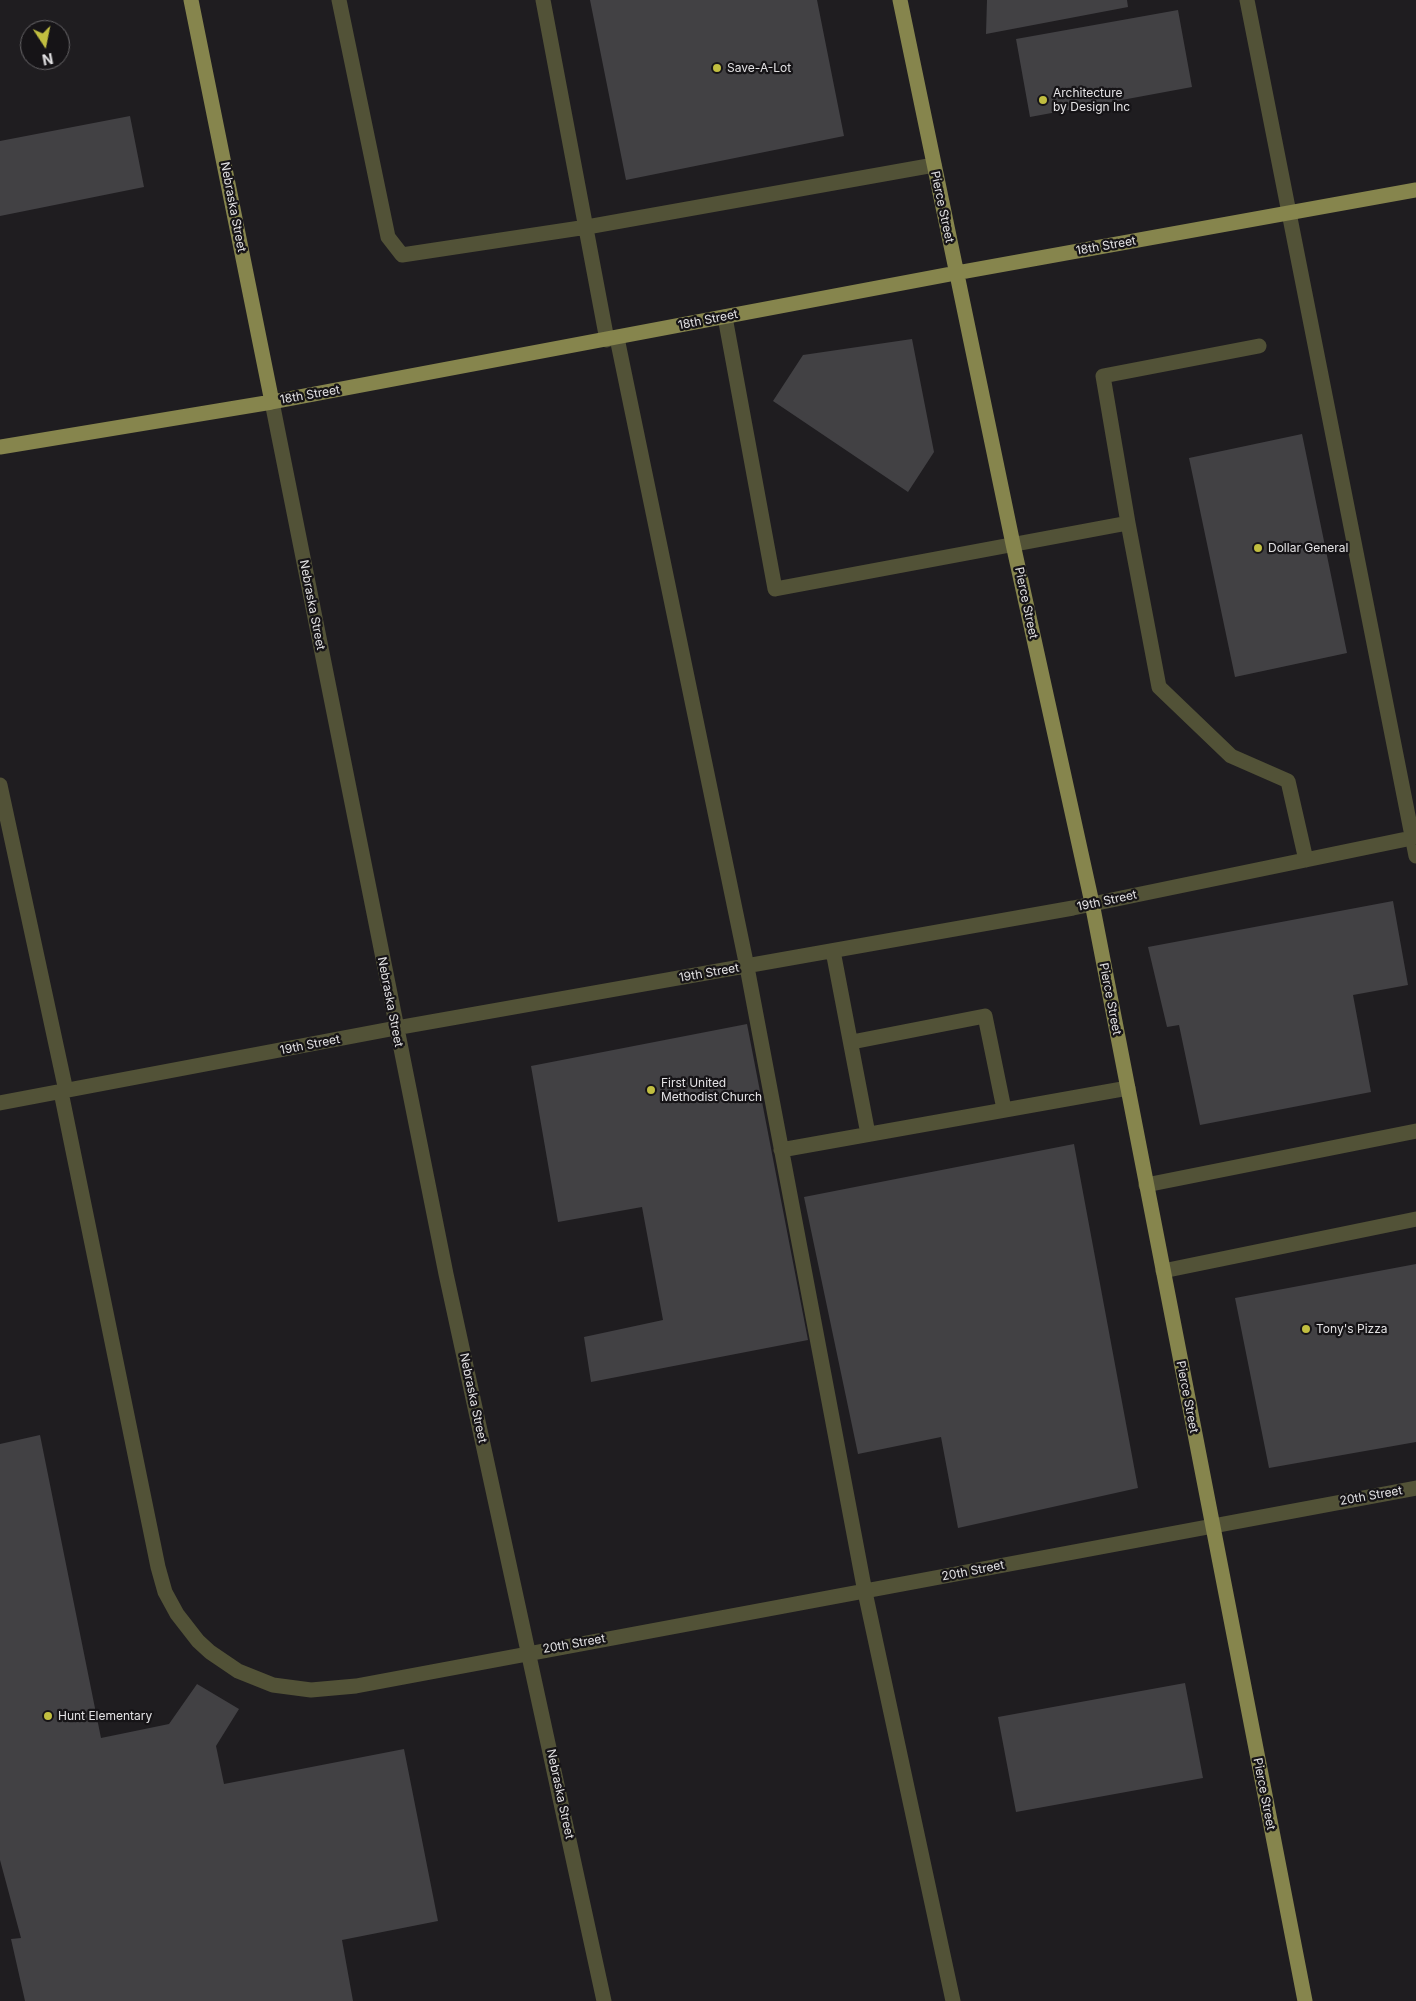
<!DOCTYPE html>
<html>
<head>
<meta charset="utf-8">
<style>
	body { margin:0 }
	#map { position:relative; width:1416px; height:2001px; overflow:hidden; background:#1f1d20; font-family:Inter,sans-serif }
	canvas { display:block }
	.north { position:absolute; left:20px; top:20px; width:50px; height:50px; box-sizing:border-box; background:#161417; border:1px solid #686669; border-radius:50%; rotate:169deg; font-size:14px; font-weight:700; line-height:20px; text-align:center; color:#e3e2e4 }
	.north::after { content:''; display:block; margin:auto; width:18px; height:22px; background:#c1be40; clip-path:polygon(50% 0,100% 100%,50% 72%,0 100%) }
</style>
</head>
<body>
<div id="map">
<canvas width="1416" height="2001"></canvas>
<div class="north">N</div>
</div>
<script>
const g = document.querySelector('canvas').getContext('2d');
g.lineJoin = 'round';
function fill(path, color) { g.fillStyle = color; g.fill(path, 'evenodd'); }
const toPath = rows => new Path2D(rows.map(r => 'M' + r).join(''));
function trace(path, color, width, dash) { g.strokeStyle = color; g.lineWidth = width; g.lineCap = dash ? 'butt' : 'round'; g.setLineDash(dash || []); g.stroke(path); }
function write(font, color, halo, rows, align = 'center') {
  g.font = font + ' Inter,sans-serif'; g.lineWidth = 4.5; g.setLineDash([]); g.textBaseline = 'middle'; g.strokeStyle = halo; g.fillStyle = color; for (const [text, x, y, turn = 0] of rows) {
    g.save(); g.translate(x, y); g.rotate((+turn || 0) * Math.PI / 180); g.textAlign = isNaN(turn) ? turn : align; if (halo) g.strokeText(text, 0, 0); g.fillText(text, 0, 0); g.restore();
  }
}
fill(toPath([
	[590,0,817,0,844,136,626,180],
	[987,0,1127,0,1128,7,986,34],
	[1178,10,1192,87,1030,117,1016,39],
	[130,116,144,187,0,216,0,141],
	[912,339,934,452,908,492,773,401,803,355],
	[1302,434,1347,653,1235,677,1189,458],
	[1393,901,1408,985,1353,995,1371,1092,1200,1125,1179,1025,1167,1027,1148,947],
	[747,1024,808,1340,591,1382,584,1337,663,1320,642,1207,558,1222,531,1066],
	[1074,1144,1138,1488,958,1528,941,1437,858,1454,804,1197],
	[1416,1264,1416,1442,1269,1468,1235,1298],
	[40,1435,101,1738,169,1724,197,1684,239,1709,216,1746,224,1784,404,1749,438,1921,342,1940,353,2001,25,2001,11,1939,21,1938,0,1860,0,1444],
	[1185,1683,1203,1778,1016,1812,998,1717]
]), '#424144');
trace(toPath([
	[339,0,388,237,402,255,587,227,934,165],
	[543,0,607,340],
	[1247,0,1416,856],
	[725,317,775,589,1128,523],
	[617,338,747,967,865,1592,953,2001],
	[1259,346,1103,376,1128,523,1159,687,1231,756,1288,781,1306,860],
	[272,402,446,1274,604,2001],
	[0,785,66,1091],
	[833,951,868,1134],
	[852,1042,985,1016,1004,1109],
	[61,1092,158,1567,165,1592,177,1614,198,1641,210,1652,238,1671,273,1685,311,1690,356,1686,1416,1488],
	[0,1103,396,1028,1073,908,1416,837],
	[781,1150,1128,1088],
	[1146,1185,1416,1131],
	[1163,1271,1416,1219]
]), '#525237', 15);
trace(toPath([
	[191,0,272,402],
	[900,0,1013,544,1092,903,1305,2001],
	[0,447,272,402,956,273,1416,190]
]), '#86854d', 15);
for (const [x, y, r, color] of [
	[717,68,5,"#c1be40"],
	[1043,100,5,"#c1be40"],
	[1258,548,5,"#c1be40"],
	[651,1090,5,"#c1be40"],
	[1306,1329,5,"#c1be40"],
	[48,1716,5,"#c1be40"]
]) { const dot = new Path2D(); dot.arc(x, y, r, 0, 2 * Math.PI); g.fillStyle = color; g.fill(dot); trace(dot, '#161417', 2); }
write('12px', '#e3e2e4', '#161417', [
	["Save-A-Lot",727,68],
	["Architecture",1053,93],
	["by Design Inc",1053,107],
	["Dollar General",1268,548],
	["First United",661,1083],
	["Methodist Church",661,1097],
	["Tony's Pizza",1316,1329],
	["Hunt Elementary",58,1716]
], 'left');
write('12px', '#e3e2e4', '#161417', [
	["Nebraska Street",233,207,79],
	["Pierce Street",942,207,78],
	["18th Street",1106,246,-10],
	["18th Street",708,320,-11],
	["18th Street",310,395,-10],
	["Pierce Street",1026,603,78],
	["Nebraska Street",312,605,79],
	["19th Street",1107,901,-12],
	["19th Street",709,973,-10],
	["Pierce Street",1110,999,79],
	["Nebraska Street",390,1002,79],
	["19th Street",310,1045,-11],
	["Pierce Street",1187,1397,79],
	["Nebraska Street",473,1398,78],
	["20th Street",1371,1496,-10],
	["20th Street",973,1571,-11],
	["20th Street",574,1644,-10],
	["Nebraska Street",560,1794,78],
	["Pierce Street",1264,1794,79]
]);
</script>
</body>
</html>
